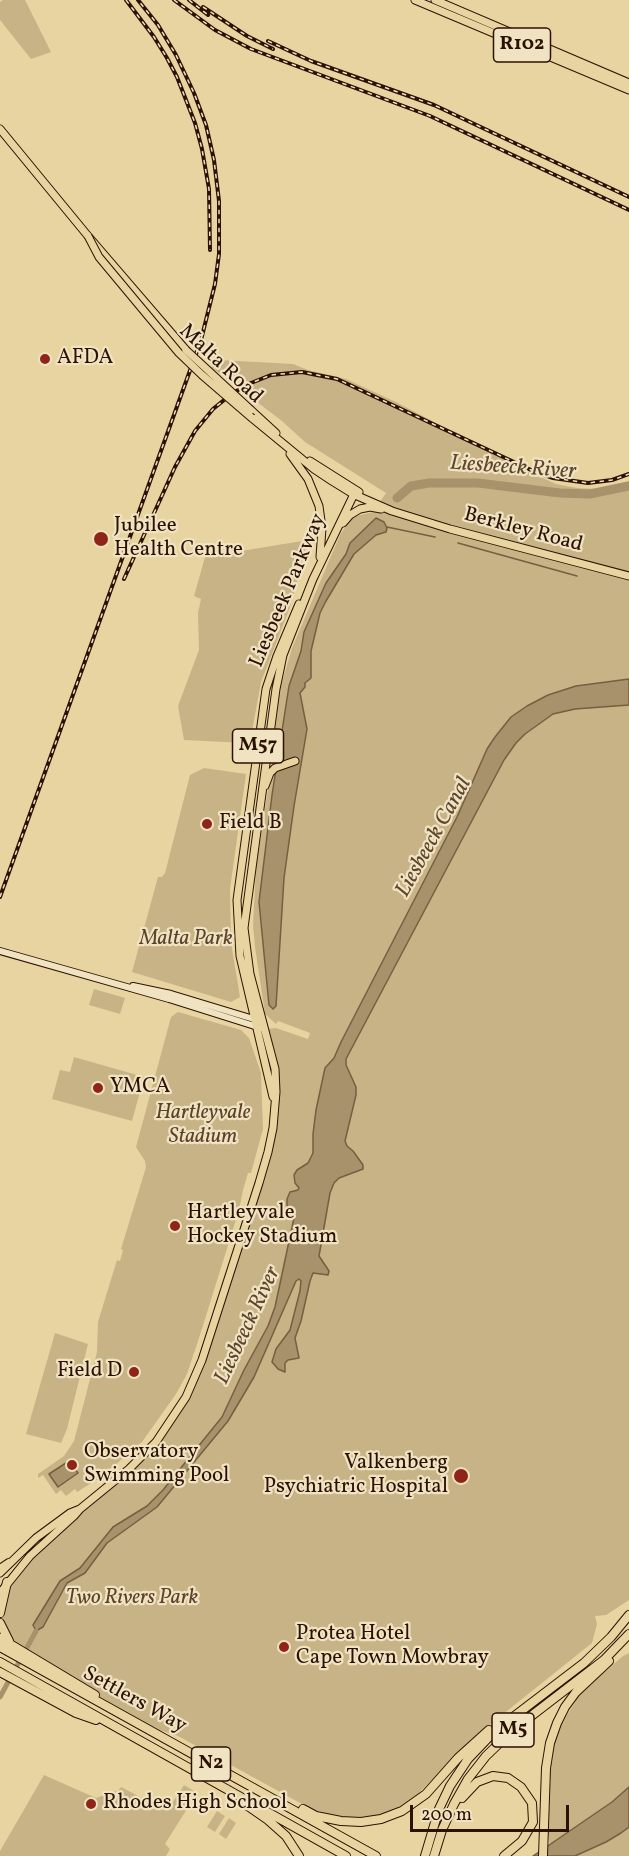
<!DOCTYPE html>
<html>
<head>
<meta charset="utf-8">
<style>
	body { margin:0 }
	#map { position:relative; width:629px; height:1856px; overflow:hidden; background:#e8d4a1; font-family:Vollkorn,serif }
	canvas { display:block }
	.scale { position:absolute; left:410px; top:1805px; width:159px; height:27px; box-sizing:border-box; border:3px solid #2c1103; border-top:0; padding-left:8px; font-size:18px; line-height:21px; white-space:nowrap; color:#2c1103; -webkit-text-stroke:4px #f0e3c2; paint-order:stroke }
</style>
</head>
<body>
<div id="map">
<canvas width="629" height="1856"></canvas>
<div class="scale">200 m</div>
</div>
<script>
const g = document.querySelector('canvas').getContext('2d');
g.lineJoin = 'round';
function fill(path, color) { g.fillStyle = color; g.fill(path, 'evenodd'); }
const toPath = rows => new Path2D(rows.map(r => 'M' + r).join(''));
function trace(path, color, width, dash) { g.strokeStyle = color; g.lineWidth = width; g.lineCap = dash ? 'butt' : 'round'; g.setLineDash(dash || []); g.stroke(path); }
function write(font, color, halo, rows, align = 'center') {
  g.font = font + ' Vollkorn,serif'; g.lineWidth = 4.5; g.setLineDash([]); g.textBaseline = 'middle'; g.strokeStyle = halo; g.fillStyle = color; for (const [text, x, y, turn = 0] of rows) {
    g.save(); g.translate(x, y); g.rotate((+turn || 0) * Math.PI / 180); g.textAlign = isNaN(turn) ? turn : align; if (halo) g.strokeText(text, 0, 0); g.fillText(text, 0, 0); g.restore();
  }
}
fill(toPath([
	[3,0,25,0,51,52,31,59,0,20,0,2],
	[219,360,293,364,308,370,346,379,396,402,527,471,556,484,577,488,596,489,629,481,629,1600,606,1615,595,1616,597,1624,592,1643,472,1739,412,1800,387,1813,358,1819,334,1816,311,1809,178,1736,137,1723,90,1692,12,1645,0,1623,0,1613,7,1582,22,1565,140,1460,186,1397,268,1152,276,1092,265,1029,276,1028,308,1039,310,1033,278,1021,276,1024,265,1014,255,947,253,925,256,867,271,770,276,713,282,682,292,648,340,535,352,517,373,512,386,493,305,442,282,421,211,367],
	[308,540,290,607,261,682,251,737,246,743,184,740,178,706,199,650,198,613,201,599,194,596,205,557],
	[204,768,246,774,230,889,231,943,240,997,231,1002,132,972,158,877,162,877,165,873,190,775],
	[94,989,125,998,120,1014,89,1005],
	[178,1012,241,1030,249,1038,261,1073,263,1129,251,1173,248,1173,243,1190,239,1210,200,1335,187,1374,176,1394,142,1442,101,1477,77,1492,75,1489,66,1496,61,1490,56,1494,43,1475,38,1478,38,1474,64,1456,74,1441,97,1352,98,1322,117,1260,120,1261,123,1250,121,1249,146,1167,145,1161,136,1147,171,1017],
	[74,1057,144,1077,132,1121,52,1099,60,1070,70,1072],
	[55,1333,88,1344,67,1429,61,1443,26,1434],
	[629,1653,629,1787,612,1802,550,1844,548,1835,549,1773,553,1743,559,1728,580,1694,623,1656],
	[44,1775,96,1798,116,1791,118,1791,121,1787,167,1811,184,1785,197,1793,165,1844,170,1849,166,1856,0,1856,0,1851],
	[217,1811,225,1816,215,1832,207,1827],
	[229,1818,236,1823,226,1839,219,1834],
	[629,1827,629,1856,575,1856,606,1842]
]), '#c8b386');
const water = toPath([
	[376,518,384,522,387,528,386,532,376,535,354,554,326,601,320,613,311,651,311,678,305,683,305,687,300,693,307,729,294,806,284,878,276,1006,273,1009,269,1005,259,902,272,795,289,686,301,651,304,632,326,583,346,554,350,543,376,518],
	[629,679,629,705,575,709,553,714,525,734,516,743,504,760,346,1059,346,1065,356,1087,356,1095,345,1141,347,1146,353,1151,363,1165,363,1169,339,1178,334,1183,330,1193,319,1256,329,1271,328,1275,313,1273,310,1281,301,1321,295,1338,299,1358,288,1360,285,1363,285,1372,278,1369,272,1362,276,1349,290,1330,300,1291,301,1281,299,1279,296,1281,254,1377,228,1421,157,1507,107,1543,85,1573,67,1583,43,1627,36,1631,33,1625,60,1581,80,1568,113,1527,147,1506,163,1490,222,1417,244,1370,268,1326,275,1307,294,1218,287,1205,287,1199,290,1192,298,1190,299,1188,295,1183,294,1175,297,1170,308,1163,313,1153,313,1134,316,1110,325,1068,334,1058,341,1042,457,817,487,749,495,737,511,717,527,706,548,695,576,686,629,679],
	[69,1461,78,1473,58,1487,49,1474,69,1461],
	[629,1787,629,1827,621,1833,606,1842,575,1856,533,1856,612,1802,629,1787]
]);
fill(water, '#a8926b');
trace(water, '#765e41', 1.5);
trace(toPath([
	[387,527,435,537],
	[458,543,577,576]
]), '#765e41', 1.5);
trace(toPath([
	[0,1697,36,1631]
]), '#a8926b', 5);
trace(toPath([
	[397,498,411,486,429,483,478,483,560,493,590,494,629,486]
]), '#a8926b', 9);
const secondary = toPath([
	[0,951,169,999,261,1028],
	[133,986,171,994,257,1020]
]);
const primary = toPath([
	[415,0,629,90],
	[435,0,629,83],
	[0,129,88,236,186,350],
	[251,410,276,433],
	[252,418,314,469,332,481,353,494,392,511,450,529,629,576],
	[290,454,308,479,319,506,322,528,320,557],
	[310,461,359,492],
	[343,523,350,515,360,509,370,507,381,509],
	[265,786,270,773,275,768,295,761],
	[273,1097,240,956,237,900,266,689,277,656,299,604],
	[0,1573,36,1538,70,1513,80,1509],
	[0,1593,30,1556,74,1516,80,1509,129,1469,156,1442,186,1397,202,1360,259,1183,268,1152,273,1128,276,1092,275,1069,250,974,244,928,276,689,283,655,313,579,356,490]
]);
const motorway = toPath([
	[0,1569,9,1563],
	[0,1613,7,1582],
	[0,1623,9,1641],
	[0,1638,95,1695],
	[0,1647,376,1856],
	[0,1662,346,1856],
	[0,1672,76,1713,96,1720],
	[462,1798,477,1782,493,1776,508,1778,521,1787,532,1803,533,1822,522,1841,504,1856],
	[242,1802,268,1820,286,1836,299,1856],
	[303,1809,316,1816,341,1821,361,1822,381,1819,402,1811,426,1794,458,1758,489,1730],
	[425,1856,439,1809,450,1786,468,1759,488,1738,508,1721,584,1663,611,1637,629,1615],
	[434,1856,442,1830,454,1804,468,1779,486,1756,513,1730,604,1660,629,1634],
	[543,1856,546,1768,550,1743,557,1723,565,1707,576,1692,609,1661]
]);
trace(secondary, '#2c1103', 8);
trace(primary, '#2c1103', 9);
trace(motorway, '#2c1103', 10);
trace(secondary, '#f0e3c2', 6);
trace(primary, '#e8d4a1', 7);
trace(motorway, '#e8d4a1', 8);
const rail = toPath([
	[126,0,154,37,167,58,177,77,195,123,202,149,209,189,210,250],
	[174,0,215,30,251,49,430,116,629,210],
	[189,0,208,15],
	[203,7,247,36,273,49],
	[268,41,311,61,434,105,629,197],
	[124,579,175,467,195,431,213,409,229,396,246,385,271,375,302,372,337,379,531,470,553,478,588,483,612,480,629,474],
	[0,897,201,340,215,284,219,254,219,201,214,160,206,125,194,93,176,55,158,25,138,0]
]);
trace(rail, '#2c1103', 4);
trace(rail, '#f0e3c2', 1.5, [4.5]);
const primaryBridge = toPath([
	[88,236,99,257,179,353,202,375,252,418],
	[186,350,251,410]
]);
trace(primaryBridge, '#2c1103', 9, []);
trace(primaryBridge, '#e8d4a1', 7);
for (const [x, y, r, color] of [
	[45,359,6,"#8f2418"],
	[101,539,8,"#8f2418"],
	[207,824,6,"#8f2418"],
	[98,1088,6,"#8f2418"],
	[175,1226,6,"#8f2418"],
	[134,1372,6,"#8f2418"],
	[72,1465,6,"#8f2418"],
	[461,1476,8,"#8f2418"],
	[284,1647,6,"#8f2418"],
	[91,1804,6,"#8f2418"]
]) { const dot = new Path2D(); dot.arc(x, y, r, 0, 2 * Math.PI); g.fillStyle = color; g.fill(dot); trace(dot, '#f0e3c2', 2); }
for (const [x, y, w] of [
	[522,45,57],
	[258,746,51],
	[513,1730,42],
	[211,1764,39]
]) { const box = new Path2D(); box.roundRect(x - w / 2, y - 17, w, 34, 4.5); g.fillStyle = '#f0e3c2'; g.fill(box); trace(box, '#2c1103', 1.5); }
write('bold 20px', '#2c1103', null, [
	["R102",522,45],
	["M57",258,746],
	["M5",513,1730],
	["N2",211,1764]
]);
write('21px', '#2c1103', '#f0e3c2', [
	["AFDA",57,359],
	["Jubilee",114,527],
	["Health Centre",114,551],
	["Field B",219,824],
	["YMCA",110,1088],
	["Hartleyvale",187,1214],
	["Hockey Stadium",187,1238],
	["Field D",122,1372,"right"],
	["Observatory",84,1453],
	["Swimming Pool",84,1477],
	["Valkenberg",448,1464,"right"],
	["Psychiatric Hospital",448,1488,"right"],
	["Protea Hotel",296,1635],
	["Cape Town Mowbray",296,1659],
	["Rhodes High School",103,1804]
], 'left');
write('21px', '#2c1103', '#f0e3c2', [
	["Malta Road",220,365,43],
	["Berkley Road",523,531,15],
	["Liesbeek Parkway",289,591,-67],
	["Settlers Way",134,1701,29]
]);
write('italic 21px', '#5b422a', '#f0e3c2', [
	["Malta Park",186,940],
	["Hartleyvale",203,1114],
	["Stadium",203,1138],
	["Two Rivers Park",132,1599]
]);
write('italic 22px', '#5e452d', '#f0e3c2', [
	["Liesbeeck River",513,469,4],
	["Liesbeeck Canal",435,838,-61],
	["Liesbeeck River",249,1326,-65]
]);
</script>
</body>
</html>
